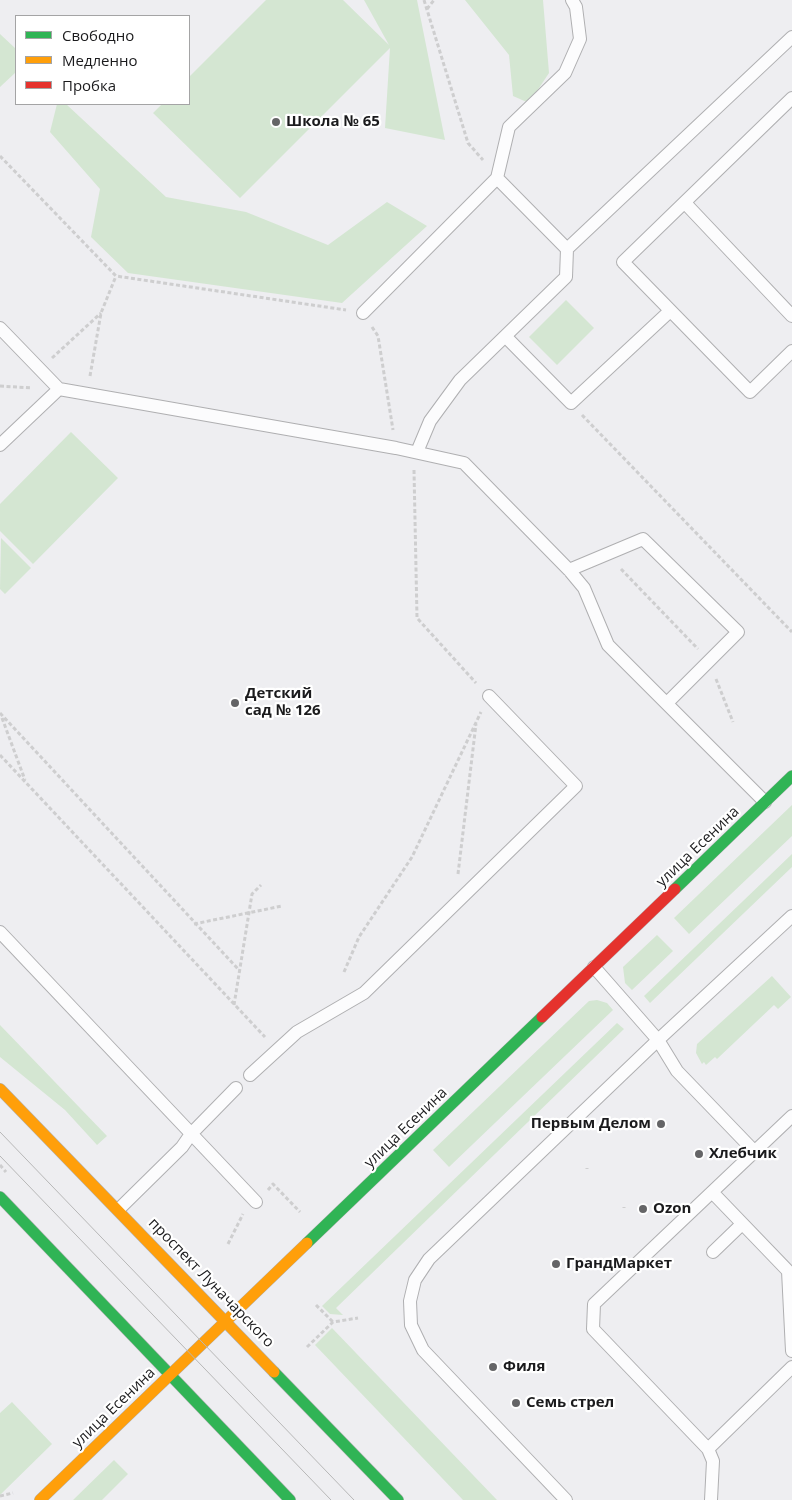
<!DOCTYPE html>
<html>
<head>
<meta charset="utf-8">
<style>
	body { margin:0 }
	#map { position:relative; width:792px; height:1500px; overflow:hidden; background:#eeeef1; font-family:"Open Sans",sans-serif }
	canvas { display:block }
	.legend { position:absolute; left:15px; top:15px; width:175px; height:90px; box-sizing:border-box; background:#fff; border:1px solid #a4a4a5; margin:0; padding:6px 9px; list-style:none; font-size:15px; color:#1b1b1d }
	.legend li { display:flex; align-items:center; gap:10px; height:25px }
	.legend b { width:25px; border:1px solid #a4a4a5 }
</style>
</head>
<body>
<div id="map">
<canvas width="792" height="1500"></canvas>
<ul class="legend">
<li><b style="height:6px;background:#30b455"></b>Свободно</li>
<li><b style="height:6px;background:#ff9f0a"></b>Медленно</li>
<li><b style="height:6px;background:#e5322d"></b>Пробка</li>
</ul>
</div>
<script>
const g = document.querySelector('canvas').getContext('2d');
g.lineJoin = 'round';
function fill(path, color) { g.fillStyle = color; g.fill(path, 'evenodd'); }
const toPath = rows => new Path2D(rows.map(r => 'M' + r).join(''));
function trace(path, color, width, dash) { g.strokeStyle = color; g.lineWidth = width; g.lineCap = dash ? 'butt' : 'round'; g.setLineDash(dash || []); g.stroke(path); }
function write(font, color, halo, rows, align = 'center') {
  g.font = font + ' "Open Sans",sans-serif'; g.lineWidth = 4.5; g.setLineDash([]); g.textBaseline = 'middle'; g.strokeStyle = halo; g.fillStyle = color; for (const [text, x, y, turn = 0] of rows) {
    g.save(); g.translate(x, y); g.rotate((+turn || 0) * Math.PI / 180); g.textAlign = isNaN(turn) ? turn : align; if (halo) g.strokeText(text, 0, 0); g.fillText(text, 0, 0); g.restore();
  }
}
fill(toPath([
	[266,0,343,0,389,45,364,0,417,0,445,140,385,128,390,48,240,198,153,113,162,104,189,104,189,77],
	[465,0,543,0,549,73,529,103,513,96,509,55],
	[0,34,15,48,15,73,0,87],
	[57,104,66,104,166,197,246,212,328,245,387,202,427,226,342,303,128,273,91,237,100,189,50,132],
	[566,300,594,328,557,365,529,337],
	[71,432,118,478,33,564,0,531,0,504],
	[1,538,31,568,5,594,0,589],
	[792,805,792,836,689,934,674,918],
	[792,854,792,867,650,1003,644,996],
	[657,935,673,951,632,990,625,983,623,967],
	[772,976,791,997,778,1009,774,1005,717,1059,715,1057,706,1065,704,1062,702,1064,696,1053,697,1044],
	[597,1000,607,1003,613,1010,449,1167,433,1150,589,1001],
	[617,1023,624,1029,336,1308,343,1315,330,1314,322,1306],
	[0,1025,107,1136,97,1145,65,1110,0,1057],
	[332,1328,497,1500,463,1500,315,1345],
	[12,1402,52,1444,0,1495,0,1413],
	[114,1460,128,1474,102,1500,73,1500]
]), '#d4e6d2');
const lane = toPath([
	[792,98,623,262,750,392,792,351],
	[497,178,567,249,792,37],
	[685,203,792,316],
	[363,313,497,178,509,127,565,73,580,39,576,7,572,0],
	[0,328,59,389,0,445],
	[506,337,571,403,670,311],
	[59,389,396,448,464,463,569,570,584,588,608,645,765,802],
	[417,452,430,421,460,380,566,277,567,249],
	[569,570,643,539,738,632,667,703],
	[0,932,256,1202],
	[594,967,658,1040,677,1071,754,1151],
	[250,1075,297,1032,364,993,576,786,489,696],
	[712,1192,788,1271,792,1351],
	[119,1209,182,1147,191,1134,236,1088],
	[713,1252,742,1224],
	[708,1449,792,1367],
	[566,1500,423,1350,411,1325,410,1301,415,1280,429,1259,658,1040,792,916],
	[711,1500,713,1461,708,1449,593,1329,594,1304,792,1116]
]);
const fast = toPath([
	[675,889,792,776],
	[0,1197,290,1500],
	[307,1243,542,1017],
	[274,1372,398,1500]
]);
const slow = toPath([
	[0,1089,274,1372],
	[40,1500,307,1243]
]);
const jam = toPath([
	[542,1017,675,889]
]);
trace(lane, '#afafb1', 14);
trace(fast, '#afafb1', 12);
trace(slow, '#afafb1', 12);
trace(jam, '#afafb1', 12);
trace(toPath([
	[424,0,468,143,483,160],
	[427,9,434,0],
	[0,156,116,276,346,310],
	[372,327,378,336,393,430],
	[52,358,101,313],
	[90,376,101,313,116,276],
	[0,386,32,388],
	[582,415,792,632],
	[414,470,417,618,476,683],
	[621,569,698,649],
	[716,679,733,722],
	[0,713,239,970],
	[2,718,25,780],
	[0,755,265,1037],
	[458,874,476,724],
	[194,924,282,906],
	[344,972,359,937,412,857,481,712],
	[234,1005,252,894,261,885],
	[0,1165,6,1172],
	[587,1168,587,1169],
	[268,1190,273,1184,300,1212],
	[624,1207,624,1208],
	[228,1244,243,1214],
	[316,1305,333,1322],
	[307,1347,333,1322,358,1318],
	[0,1496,13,1493]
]), '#cececf', 3, [4, 2.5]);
trace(lane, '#fcfcfd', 12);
trace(fast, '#30b455', 11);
trace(slow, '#ff9f0a', 11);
trace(jam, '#e5322d', 11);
trace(toPath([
	[0,1132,354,1500],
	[0,1156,331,1500]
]), '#b7b7b7', 1);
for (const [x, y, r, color] of [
	[276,122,5,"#656567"],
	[235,703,5,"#656567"],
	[661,1124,5,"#656567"],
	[699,1154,5,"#656567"],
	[643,1209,5,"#656567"],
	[556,1264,5,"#656567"],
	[493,1367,5,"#656567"],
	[516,1403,5,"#656567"]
]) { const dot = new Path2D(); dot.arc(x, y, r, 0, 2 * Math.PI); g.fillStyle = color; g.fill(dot); trace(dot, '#fff', 2); }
write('bold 15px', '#1b1b1d', '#fff', [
	["Школа № 65",286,122],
	["Детский",245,694],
	["сад № 126",245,711],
	["Первым Делом",651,1124,"right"],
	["Хлебчик",709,1154],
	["Ozon",653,1209],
	["ГрандМаркет",566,1264],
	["Филя",503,1367],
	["Семь стрел",526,1403]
], 'left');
write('15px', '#1b1b1d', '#fff', [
	["улица Есенина",698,847,-44],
	["улица Есенина",406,1128,-44],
	["проспект Луначарского",211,1283,46],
	["улица Есенина",114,1408,-44]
]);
</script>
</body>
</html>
